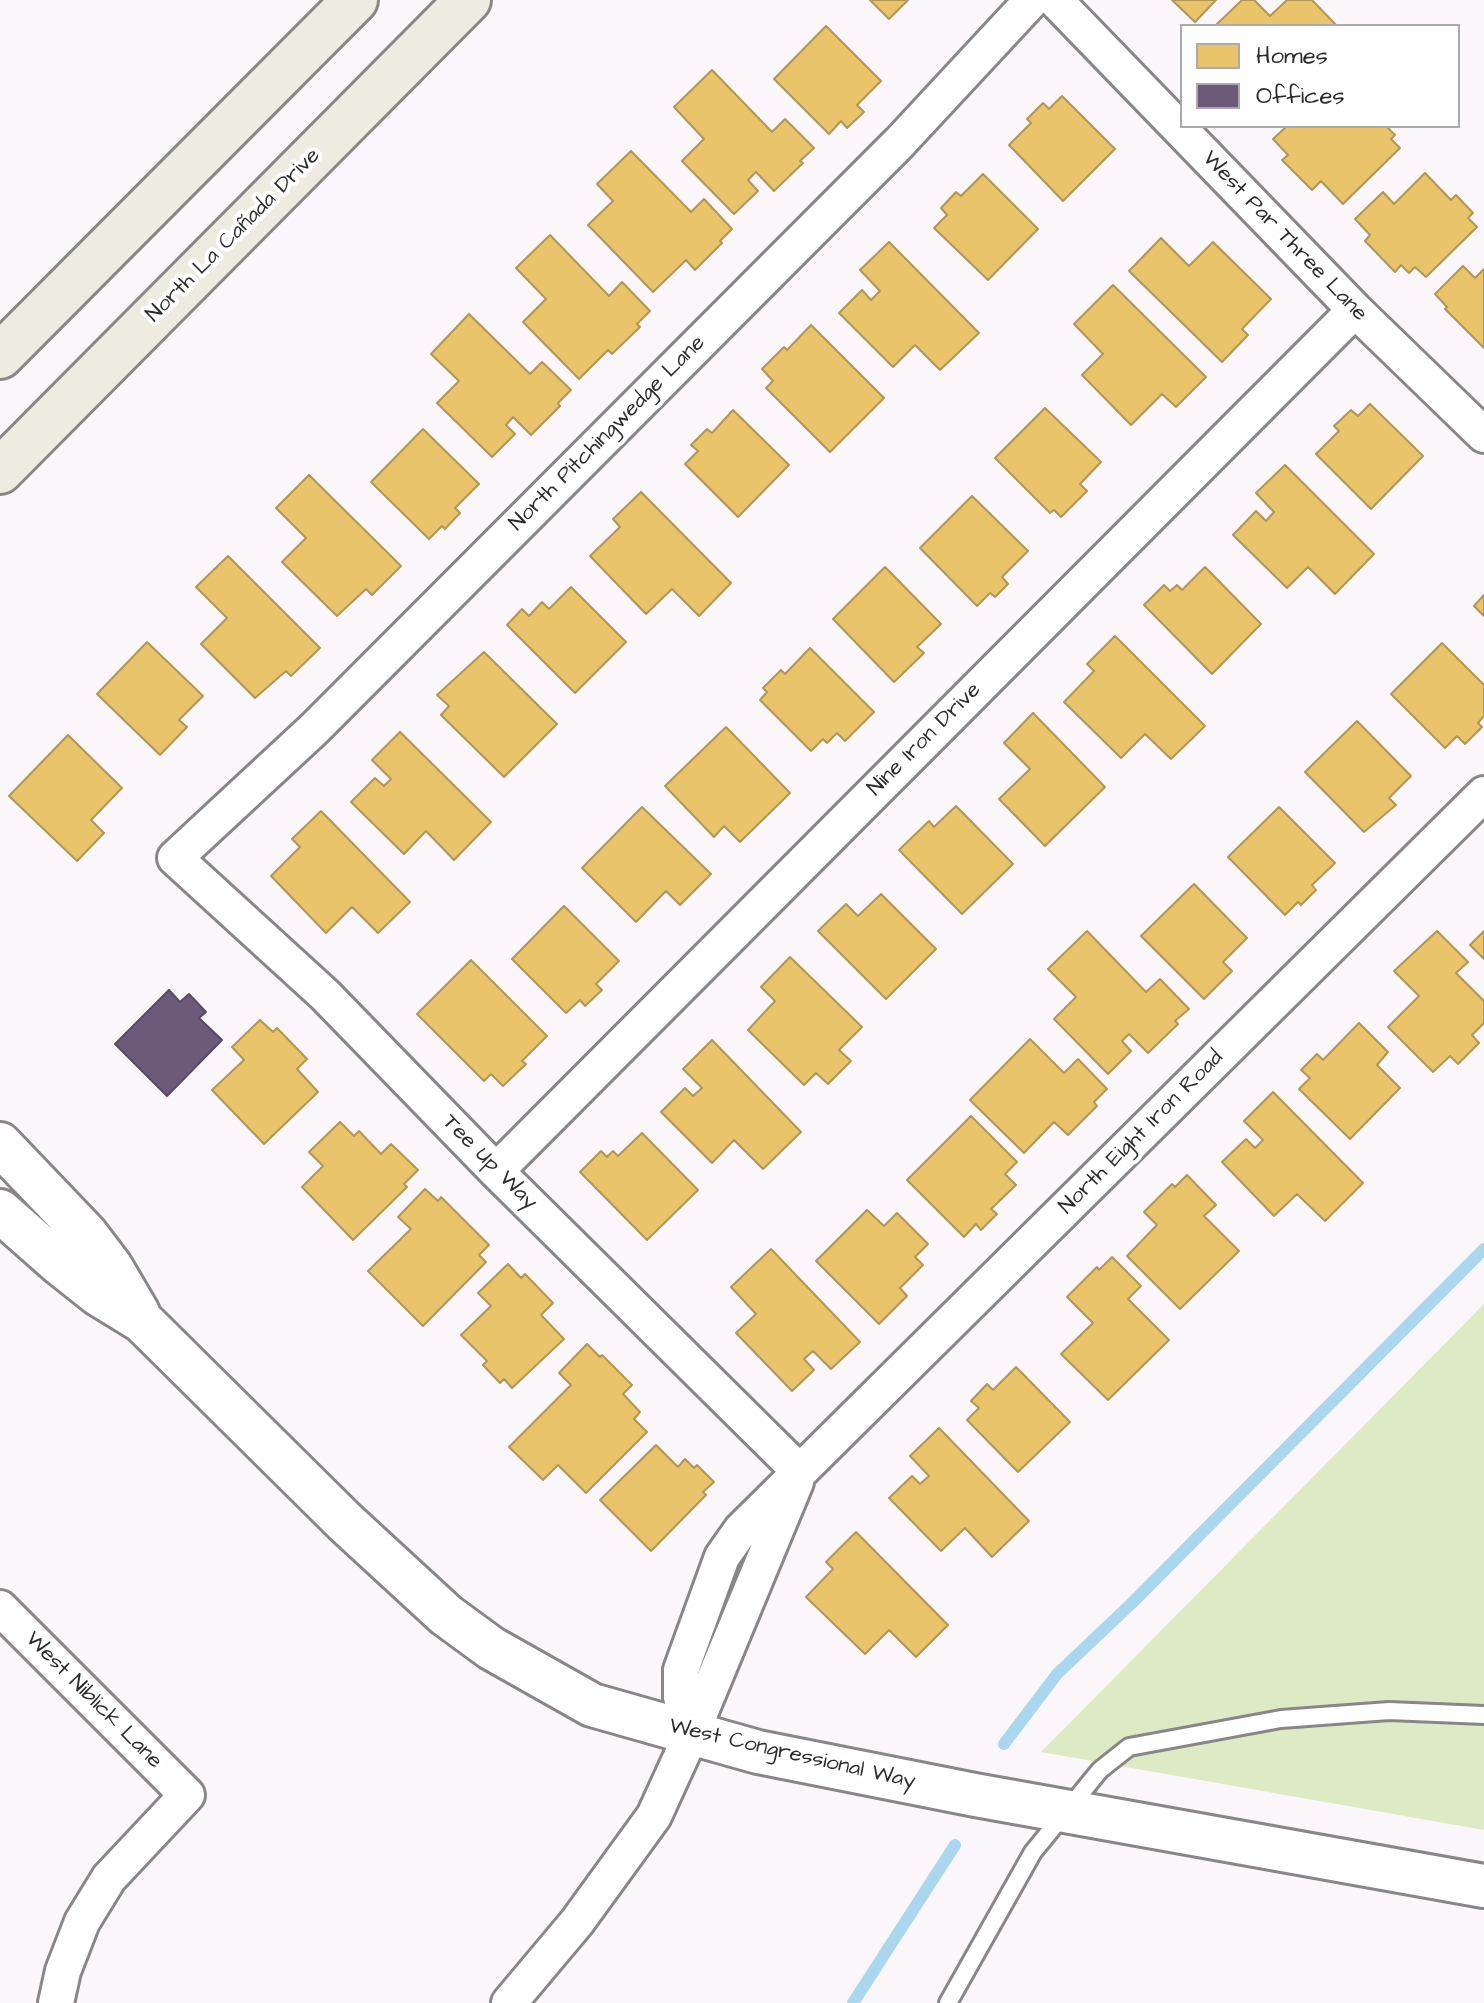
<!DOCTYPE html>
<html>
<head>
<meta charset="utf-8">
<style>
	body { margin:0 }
	#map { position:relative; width:1484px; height:2003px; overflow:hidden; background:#fbf6f9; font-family:"Architects Daughter",sans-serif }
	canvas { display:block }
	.legend { position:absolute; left:1180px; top:24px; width:280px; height:104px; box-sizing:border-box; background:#fff; border:2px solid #aaa; margin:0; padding:10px 14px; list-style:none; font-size:24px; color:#2b2b2b }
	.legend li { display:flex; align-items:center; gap:16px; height:40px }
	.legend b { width:40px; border:2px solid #aaa }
</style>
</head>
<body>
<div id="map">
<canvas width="1484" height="2003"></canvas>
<ul class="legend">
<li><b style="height:22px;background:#e9c46a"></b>Homes</li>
<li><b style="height:22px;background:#6d597a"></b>Offices</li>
</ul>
</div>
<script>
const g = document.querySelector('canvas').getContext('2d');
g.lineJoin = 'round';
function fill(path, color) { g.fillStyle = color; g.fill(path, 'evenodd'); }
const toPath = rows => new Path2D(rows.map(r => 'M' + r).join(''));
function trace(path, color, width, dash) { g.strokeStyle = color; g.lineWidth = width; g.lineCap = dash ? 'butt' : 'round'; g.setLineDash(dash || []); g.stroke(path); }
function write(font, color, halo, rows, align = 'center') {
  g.font = font + ' "Architects Daughter",sans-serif'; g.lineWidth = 8; g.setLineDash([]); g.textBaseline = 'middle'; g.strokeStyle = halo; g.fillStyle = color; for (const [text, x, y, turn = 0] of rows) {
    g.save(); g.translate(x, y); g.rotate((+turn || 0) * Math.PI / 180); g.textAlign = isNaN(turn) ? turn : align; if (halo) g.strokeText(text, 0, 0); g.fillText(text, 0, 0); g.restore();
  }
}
fill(toPath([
	[1484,1304,1484,1830,1041,1752]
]), '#ddebc4');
const homes = toPath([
	[870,0,908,0,889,19,870,0],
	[1172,0,1216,0,1195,22,1172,0],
	[1242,0,1254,0,1270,16,1287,0,1312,0,1337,26,1215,26,1242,0],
	[826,26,881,81,857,105,864,112,847,128,841,121,829,134,774,79,826,26],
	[712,70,772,132,785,119,814,148,800,161,803,163,774,191,756,172,748,180,758,191,734,214,682,161,704,139,674,107,712,70],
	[1062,96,1115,149,1063,201,1009,145,1031,123,1027,119,1043,103,1049,109,1062,96],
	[1287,126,1386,126,1395,135,1391,139,1400,148,1343,204,1321,181,1312,190,1282,160,1288,155,1273,139,1287,126],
	[631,151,691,212,704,199,732,229,720,241,722,243,695,270,686,260,653,292,588,225,613,201,597,184,631,151],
	[1425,173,1451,200,1456,195,1473,213,1468,218,1477,227,1426,277,1415,267,1409,273,1401,265,1395,272,1365,241,1370,235,1355,219,1383,192,1394,204,1425,173],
	[983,174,1038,229,988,280,934,228,947,215,941,208,956,192,961,196,983,174],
	[550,235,609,296,622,282,650,311,637,324,640,327,612,354,608,350,579,379,523,322,546,299,516,268,550,235],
	[1161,238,1189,266,1213,242,1271,299,1242,329,1248,335,1222,362,1129,271,1161,238],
	[889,242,979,333,940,370,915,345,893,367,839,313,862,290,871,300,880,291,860,270,889,242],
	[1463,266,1475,278,1484,269,1484,348,1445,309,1447,307,1435,294,1463,266],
	[1113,285,1206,377,1176,407,1162,394,1131,425,1082,375,1103,354,1074,324,1113,285],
	[469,314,530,374,542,362,571,390,558,403,560,406,531,435,513,417,506,425,515,434,492,457,437,403,459,381,431,354,469,314],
	[811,325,884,398,830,452,766,388,773,381,762,369,784,347,787,350,811,325],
	[1370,404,1423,456,1371,509,1316,454,1339,431,1334,426,1351,410,1358,416,1370,404],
	[1045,408,1101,462,1080,484,1087,491,1061,517,1054,510,1050,513,995,458,1045,408],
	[733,410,789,465,738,517,685,464,698,451,691,445,707,429,712,433,733,410],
	[423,429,479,484,455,508,460,513,445,529,442,526,429,539,371,482,423,429],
	[1285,465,1374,554,1335,594,1308,567,1287,588,1233,535,1256,511,1266,521,1274,512,1256,493,1285,465],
	[309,475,401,566,372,595,366,589,337,616,282,562,306,538,276,508,309,475],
	[641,492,731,583,699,616,672,589,646,614,590,556,620,527,613,519,641,492],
	[972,496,1028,551,1002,577,1008,584,995,597,990,593,977,606,920,548,972,496],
	[228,556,320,648,291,676,286,671,255,698,201,644,227,618,196,587,228,556],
	[885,567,941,624,917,647,924,653,894,682,833,619,885,567],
	[1205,567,1261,624,1212,674,1144,605,1164,585,1170,591,1177,585,1182,590,1205,567],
	[571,587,626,642,575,693,507,625,522,609,529,616,542,602,549,609,571,587],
	[1484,595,1484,616,1474,606,1484,595],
	[1115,636,1205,726,1171,759,1145,734,1121,758,1064,702,1094,671,1087,664,1115,636],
	[147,642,203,696,179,720,187,727,160,755,97,694,147,642],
	[1442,643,1484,685,1484,716,1478,723,1482,727,1465,744,1457,736,1445,748,1391,694,1442,643],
	[810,648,874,712,845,741,837,733,827,743,823,739,811,751,760,700,767,692,763,688,781,670,785,674,810,648],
	[484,652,557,724,504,777,441,715,449,706,437,695,484,652],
	[1033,713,1105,787,1045,846,999,799,1030,769,1004,743,1033,713],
	[1357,721,1411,776,1389,798,1396,805,1364,832,1305,772,1357,721],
	[726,727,790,793,740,842,724,826,714,837,665,786,726,727],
	[400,732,491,822,454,860,426,831,404,854,351,802,375,778,384,786,391,779,372,760,400,732],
	[68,735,122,788,91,820,104,833,77,861,9,796,68,735],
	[956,806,1013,864,962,914,899,850,929,821,934,827,956,806],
	[642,807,711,874,680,905,666,891,636,922,582,868,642,807],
	[1279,807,1335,863,1312,885,1316,890,1301,905,1298,902,1285,915,1228,857,1279,807],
	[321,811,410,902,378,933,352,907,326,933,271,876,300,847,292,839,321,811],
	[1194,884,1247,938,1223,962,1232,971,1204,999,1141,936,1194,884],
	[881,894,936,949,886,999,818,931,846,904,858,916,881,894],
	[564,906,619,961,596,984,602,990,585,1006,580,1000,566,1013,512,959,564,906],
	[1087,931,1146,992,1160,979,1189,1009,1175,1021,1178,1024,1148,1053,1129,1034,1122,1041,1131,1051,1108,1074,1054,1019,1076,997,1048,969,1087,931],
	[1437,931,1468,962,1456,973,1484,1001,1484,1023,1472,1035,1479,1043,1458,1064,1450,1056,1433,1072,1388,1027,1419,996,1394,971,1437,931],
	[1484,931,1484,959,1470,945,1484,931],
	[790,957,862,1027,839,1050,851,1061,828,1084,816,1073,804,1085,748,1030,775,1001,761,987,790,957],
	[471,960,547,1036,522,1061,526,1064,503,1086,491,1074,484,1081,417,1014,471,960],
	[260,1020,273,1032,277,1028,307,1059,297,1069,318,1092,264,1144,212,1090,244,1060,232,1047,260,1020],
	[1359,1023,1388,1052,1377,1065,1400,1088,1350,1139,1299,1089,1310,1078,1301,1070,1317,1054,1323,1060,1359,1023],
	[1030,1039,1064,1073,1078,1059,1107,1089,1094,1102,1097,1106,1068,1135,1054,1122,1024,1153,970,1100,1030,1039],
	[712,1040,801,1132,763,1169,734,1140,712,1163,661,1112,685,1088,693,1096,702,1088,683,1069,712,1040],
	[1273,1092,1363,1183,1325,1221,1297,1194,1274,1216,1222,1162,1246,1139,1255,1148,1263,1140,1244,1121,1273,1092],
	[971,1116,1017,1162,1005,1174,1016,1185,991,1209,997,1214,981,1230,976,1224,964,1237,907,1180,971,1116],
	[340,1122,354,1136,359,1131,381,1154,391,1144,418,1170,404,1184,407,1187,353,1240,302,1187,323,1166,309,1152,340,1122],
	[642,1133,698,1190,647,1240,580,1172,601,1151,607,1157,613,1151,618,1156,642,1133],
	[1187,1175,1216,1205,1204,1216,1239,1251,1180,1309,1127,1256,1157,1225,1144,1212,1172,1184,1175,1187,1187,1175],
	[425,1189,438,1201,441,1197,489,1245,479,1255,486,1262,423,1326,368,1271,411,1229,398,1217,425,1189],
	[867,1210,884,1226,897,1213,928,1244,915,1257,923,1265,900,1288,907,1296,879,1324,816,1261,867,1210],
	[771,1249,860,1342,831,1369,813,1351,804,1359,814,1370,792,1391,736,1333,756,1314,731,1287,771,1249],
	[1112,1257,1141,1286,1128,1299,1169,1340,1108,1400,1061,1354,1093,1323,1067,1297,1097,1267,1099,1270,1112,1257],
	[508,1264,521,1278,525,1274,553,1303,541,1315,564,1339,512,1388,504,1379,500,1383,483,1365,487,1361,461,1335,491,1306,478,1293,508,1264],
	[587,1344,600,1357,602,1355,632,1385,623,1394,640,1412,634,1419,647,1432,586,1493,558,1465,543,1480,509,1447,571,1385,559,1373,587,1344],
	[1016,1367,1070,1422,1018,1472,967,1420,979,1408,971,1401,987,1384,993,1390,1016,1367],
	[939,1428,1029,1521,992,1557,965,1528,941,1551,889,1498,912,1476,920,1484,929,1476,910,1456,939,1428],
	[656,1445,678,1467,685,1459,694,1468,697,1465,714,1482,703,1492,706,1495,651,1551,600,1500,656,1445],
	[856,1532,948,1625,916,1657,889,1630,865,1654,806,1597,833,1569,826,1562,856,1532]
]);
fill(homes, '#e9c46a');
trace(homes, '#b09657', 2);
const offices = toPath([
	[169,990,180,1002,189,994,206,1012,199,1018,222,1040,167,1096,115,1044,169,990]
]);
fill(offices, '#6d597a');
trace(offices, '#594b62', 2);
trace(toPath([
	[1004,1744,1057,1674,1132,1603,1484,1249],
	[853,2003,955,1845]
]), '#aad7ee', 12);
const service = toPath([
	[948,2003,1033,1852,1100,1770,1129,1747,1281,1719,1389,1711,1484,1715]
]);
const minor = toPath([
	[1055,0,1355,310,1484,435],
	[496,1171,1355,310],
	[800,1472,496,1171,325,995,175,858,314,729,900,142,1032,0],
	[0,1608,187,1795,109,1878,82,1922,63,1971,56,2003],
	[691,1735,681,1697,681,1670,722,1557,741,1530,1484,794],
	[509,2003,577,1922,654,1816,691,1735,796,1482]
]);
const tertiary = toPath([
	[0,1144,86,1234,111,1267,138,1313],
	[0,1211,59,1263,98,1294,142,1321,345,1522,446,1615,491,1648,592,1705,758,1752,975,1795,1484,1886]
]);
const primary = toPath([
	[0,356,355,0],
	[0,471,468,0]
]);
trace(service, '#898688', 22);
trace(minor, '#898688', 40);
trace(tertiary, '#898688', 48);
trace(primary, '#898688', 50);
trace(service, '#fefefe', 16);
trace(minor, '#fefefe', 34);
trace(tertiary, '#fefefe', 42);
trace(primary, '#eeece0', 44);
write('22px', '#2b2b2b', '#fff', [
	["North La Cañada Drive",234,236,-45],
	["West Par Three Lane",1284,237,46],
	["North Pitchingwedge Lane",608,434,-45],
	["Nine Iron Drive",925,740,-45],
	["North Eight Iron Road",1142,1133,-45],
	["Tee Up Way",489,1163,45],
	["West Niblick Lane",93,1701,45],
	["West Congressional Way",792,1755,13]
]);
</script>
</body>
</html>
